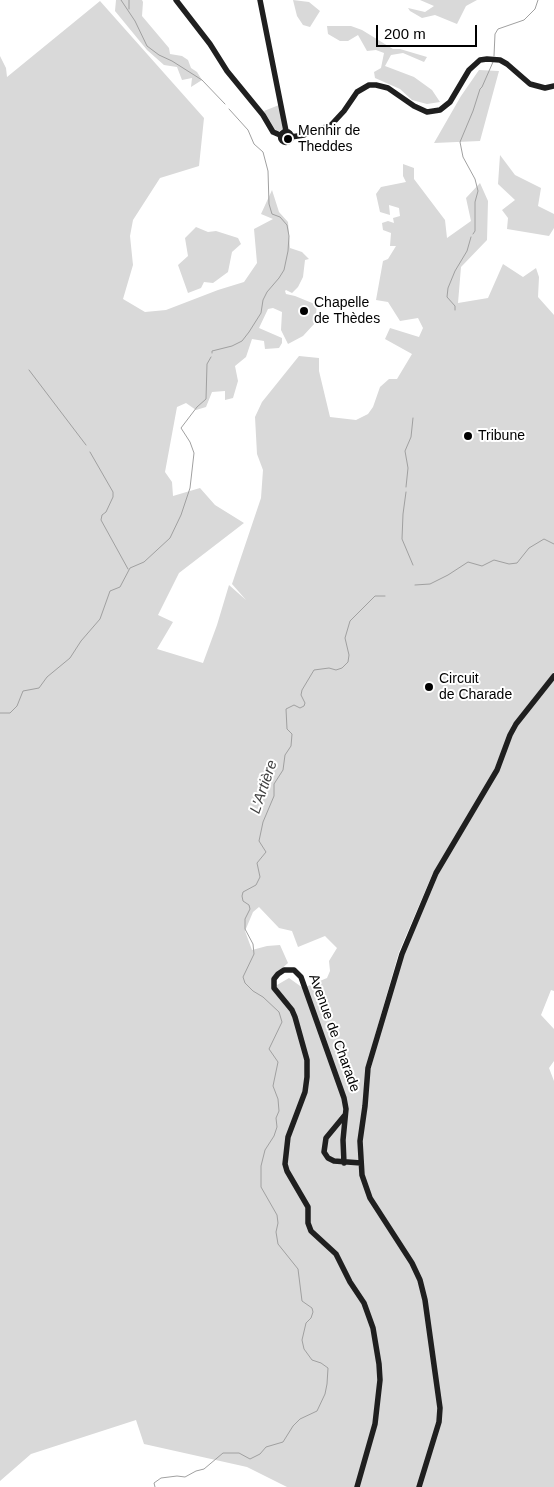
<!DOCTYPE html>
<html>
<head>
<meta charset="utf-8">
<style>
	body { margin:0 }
	#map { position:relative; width:554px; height:1487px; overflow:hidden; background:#fff; font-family:Helvetica,sans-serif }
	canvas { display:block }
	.scale { position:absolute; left:376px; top:25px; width:101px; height:22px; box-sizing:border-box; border:2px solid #000; border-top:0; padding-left:6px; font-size:15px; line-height:18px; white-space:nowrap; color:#000; -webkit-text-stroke:4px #fff; paint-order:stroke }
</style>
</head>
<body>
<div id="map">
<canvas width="554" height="1487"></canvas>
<div class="scale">200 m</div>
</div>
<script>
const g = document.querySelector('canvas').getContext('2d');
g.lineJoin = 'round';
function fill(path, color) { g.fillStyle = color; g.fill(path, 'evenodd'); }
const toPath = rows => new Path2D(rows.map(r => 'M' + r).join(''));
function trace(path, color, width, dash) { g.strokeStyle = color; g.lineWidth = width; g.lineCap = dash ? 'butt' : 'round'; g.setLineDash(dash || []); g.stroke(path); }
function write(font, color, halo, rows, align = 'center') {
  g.font = font + ' Helvetica,sans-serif'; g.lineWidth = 4; g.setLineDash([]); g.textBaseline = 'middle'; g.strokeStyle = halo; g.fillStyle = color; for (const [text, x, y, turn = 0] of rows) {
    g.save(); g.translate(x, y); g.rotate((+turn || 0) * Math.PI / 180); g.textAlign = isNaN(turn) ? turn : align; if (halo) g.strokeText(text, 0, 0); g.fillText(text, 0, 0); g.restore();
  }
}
fill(toPath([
	[116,0,142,0,143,2,142,16,169,48,170,54,182,56,188,60,191,68,197,72,202,80,191,87,192,78,182,80,177,67,164,65,147,50,115,11],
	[293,0,309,2,320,11,310,27,303,25,297,16],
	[420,0,477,0,466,6,457,24,435,15,422,18,410,11,408,8,425,12,434,6],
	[100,1,204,118,199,166,160,178,133,220,130,236,133,265,123,299,145,312,166,310,218,290,244,282,257,263,254,229,273,219,261,214,272,190,279,212,288,222,290,248,302,252,309,259,305,260,303,277,298,287,292,293,286,290,285,291,286,294,295,296,317,305,315,323,303,336,288,344,281,330,282,312,273,308,268,309,259,328,282,338,282,343,279,348,265,349,264,341,252,339,246,357,235,366,238,381,233,398,225,400,225,391,212,392,206,407,196,410,186,403,177,407,165,472,172,482,173,496,200,488,215,505,244,523,179,573,158,615,173,622,157,649,203,663,217,625,229,585,246,600,232,584,261,498,263,470,257,454,255,417,262,402,299,356,319,358,319,371,330,417,356,420,368,414,373,407,380,387,389,379,397,379,412,354,385,339,390,328,419,337,423,328,418,318,400,321,388,302,376,300,383,261,388,259,396,246,390,246,391,233,383,230,382,223,388,221,394,223,393,218,400,216,399,208,389,205,390,215,380,212,376,194,381,187,406,182,403,176,403,164,414,168,414,179,445,220,447,238,471,221,466,198,480,183,488,201,487,240,461,267,458,303,488,298,503,264,523,277,536,268,539,277,538,297,554,315,554,672,512,725,493,773,432,875,399,952,374,1039,366,1087,398,965,432,883,497,770,512,732,554,677,554,991,551,990,541,1015,554,1029,554,1061,549,1068,554,1081,554,1487,287,1487,247,1467,144,1444,136,1420,31,1454,0,1481,0,56,6,68,7,77],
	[259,907,279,928,292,931,298,947,325,936,337,948,329,961,330,971,327,978,303,988,289,978,277,985,271,978,288,963,280,945,267,946,252,950,245,931,253,912],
	[327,26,351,26,362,30,393,49,400,49,427,57,424,62,403,53,391,55,385,66,414,77,432,90,440,102,427,104,412,100,400,89,375,78,374,72,381,68,384,53,376,50,367,51,358,35,348,41,340,41,328,34],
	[479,70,499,71,480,141,434,143,461,96],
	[279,105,283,129,278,132,276,131,264,111],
	[500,155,515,175,541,188,538,206,554,214,554,228,549,236,507,229,508,218,502,210,515,200,498,184],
	[196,227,208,232,216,231,238,238,241,244,232,252,228,272,213,283,204,282,201,288,188,293,178,265,188,256,185,238]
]), '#d9d9d9');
trace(toPath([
	[121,0,135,21,147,46,159,55,172,61,202,80,225,104],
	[129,9,129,0],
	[494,56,495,34,498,29,524,20,535,9,538,0],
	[473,234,475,231,475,202,478,191,475,179,463,157,460,142,473,111,480,89,482,87,493,62],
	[455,310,455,306,447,297,448,288,455,271,467,251,471,237],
	[212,353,212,351,232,346,242,341,249,332,261,313,263,300,267,292,279,278,284,270,288,251,289,236,287,225,280,217,272,214,269,204,268,171,263,152,254,144,248,130,229,109],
	[29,370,86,445],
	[90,452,113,492,113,497,106,512,102,515,101,520,128,569],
	[406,487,408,468,405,451,411,437,413,418],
	[406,492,403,514,402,539,413,565],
	[415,585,430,584,448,575,468,562,482,566,494,560,509,564,517,563,529,548,544,539,554,544],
	[0,713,10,713,17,706,23,691,39,688,47,677,70,658,81,641,100,619,110,591,120,587,130,568,144,562,170,538,181,515,190,488,194,453,190,442,181,428,197,407,206,399,207,364,211,357],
	[155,1487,154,1483,161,1478,177,1476,185,1477,196,1471,204,1469,223,1453,239,1453,250,1459,260,1454,266,1447,283,1442,293,1426,300,1419,317,1411,325,1394,327,1384,328,1368,321,1363,312,1360,304,1349,302,1340,306,1323,311,1318,313,1312,312,1308,302,1301,298,1269,278,1244,276,1232,278,1223,277,1215,261,1187,261,1166,265,1150,274,1136,277,1127,276,1118,279,1111,278,1099,273,1086,278,1062,269,1049,282,1022,279,1012,263,997,253,991,245,983,243,977,254,954,253,944,245,929,245,919,250,909,249,905,243,901,242,896,243,892,256,885,260,877,257,863,266,852,259,841,263,822,274,796,274,784,283,770,285,755,291,746,292,734,287,729,286,709,294,705,300,708,304,706,305,703,301,695,302,690,314,670,329,668,336,670,342,668,348,662,349,655,345,638,350,621,375,596,385,596]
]), '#a0a0a0', 1);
trace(toPath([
	[176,0,210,44,227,71,263,115,273,132,280,135],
	[260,0,286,131],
	'280.5 137a5.5 5.5 0 1 1 11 0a5.5 5.5 0 1 1-11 0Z',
	[291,137,304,135,331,125,344,111,357,92,369,85,376,85,388,88,414,106,427,112,440,110,450,102,469,70,480,60,487,59,500,60,507,64,530,84,545,88,554,86],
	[345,1115,326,1138,324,1152,328,1158,334,1161,361,1163],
	[344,1163,343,1140,346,1109,344,1098,301,977,294,970,284,970,278,974,274,979,274,988,292,1010,295,1017,307,1060,307,1077,305,1092,288,1137,285,1164,287,1171,308,1207,308,1223,311,1231,336,1254,350,1282,364,1303,373,1328,379,1364,380,1380,375,1424,357,1487],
	[419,1487,439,1422,440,1408,425,1300,420,1280,412,1263,370,1198,362,1175,360,1141,365,1106,368,1068,402,954,436,873,497,770,510,735,516,724,554,676]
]), '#1f1f1f', 5.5);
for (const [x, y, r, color] of [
	[288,139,5,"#000"],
	[304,311,5,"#000"],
	[468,436,5,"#000"],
	[429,687,5,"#000"]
]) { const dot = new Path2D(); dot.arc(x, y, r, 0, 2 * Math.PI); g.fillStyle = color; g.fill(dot); trace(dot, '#fff', 2); }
write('14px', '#000', '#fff', [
	["Menhir de",298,131],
	["Theddes",298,147],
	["Chapelle",314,303],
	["de Thèdes",314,319],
	["Tribune",478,436],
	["Circuit",439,679],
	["de Charade",439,695]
], 'left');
write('14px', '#000', '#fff', [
	["Avenue de Charade",334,1033,70]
]);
write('italic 15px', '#414141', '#fff', [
	["L'Artière",264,787,-71]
]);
</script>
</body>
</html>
